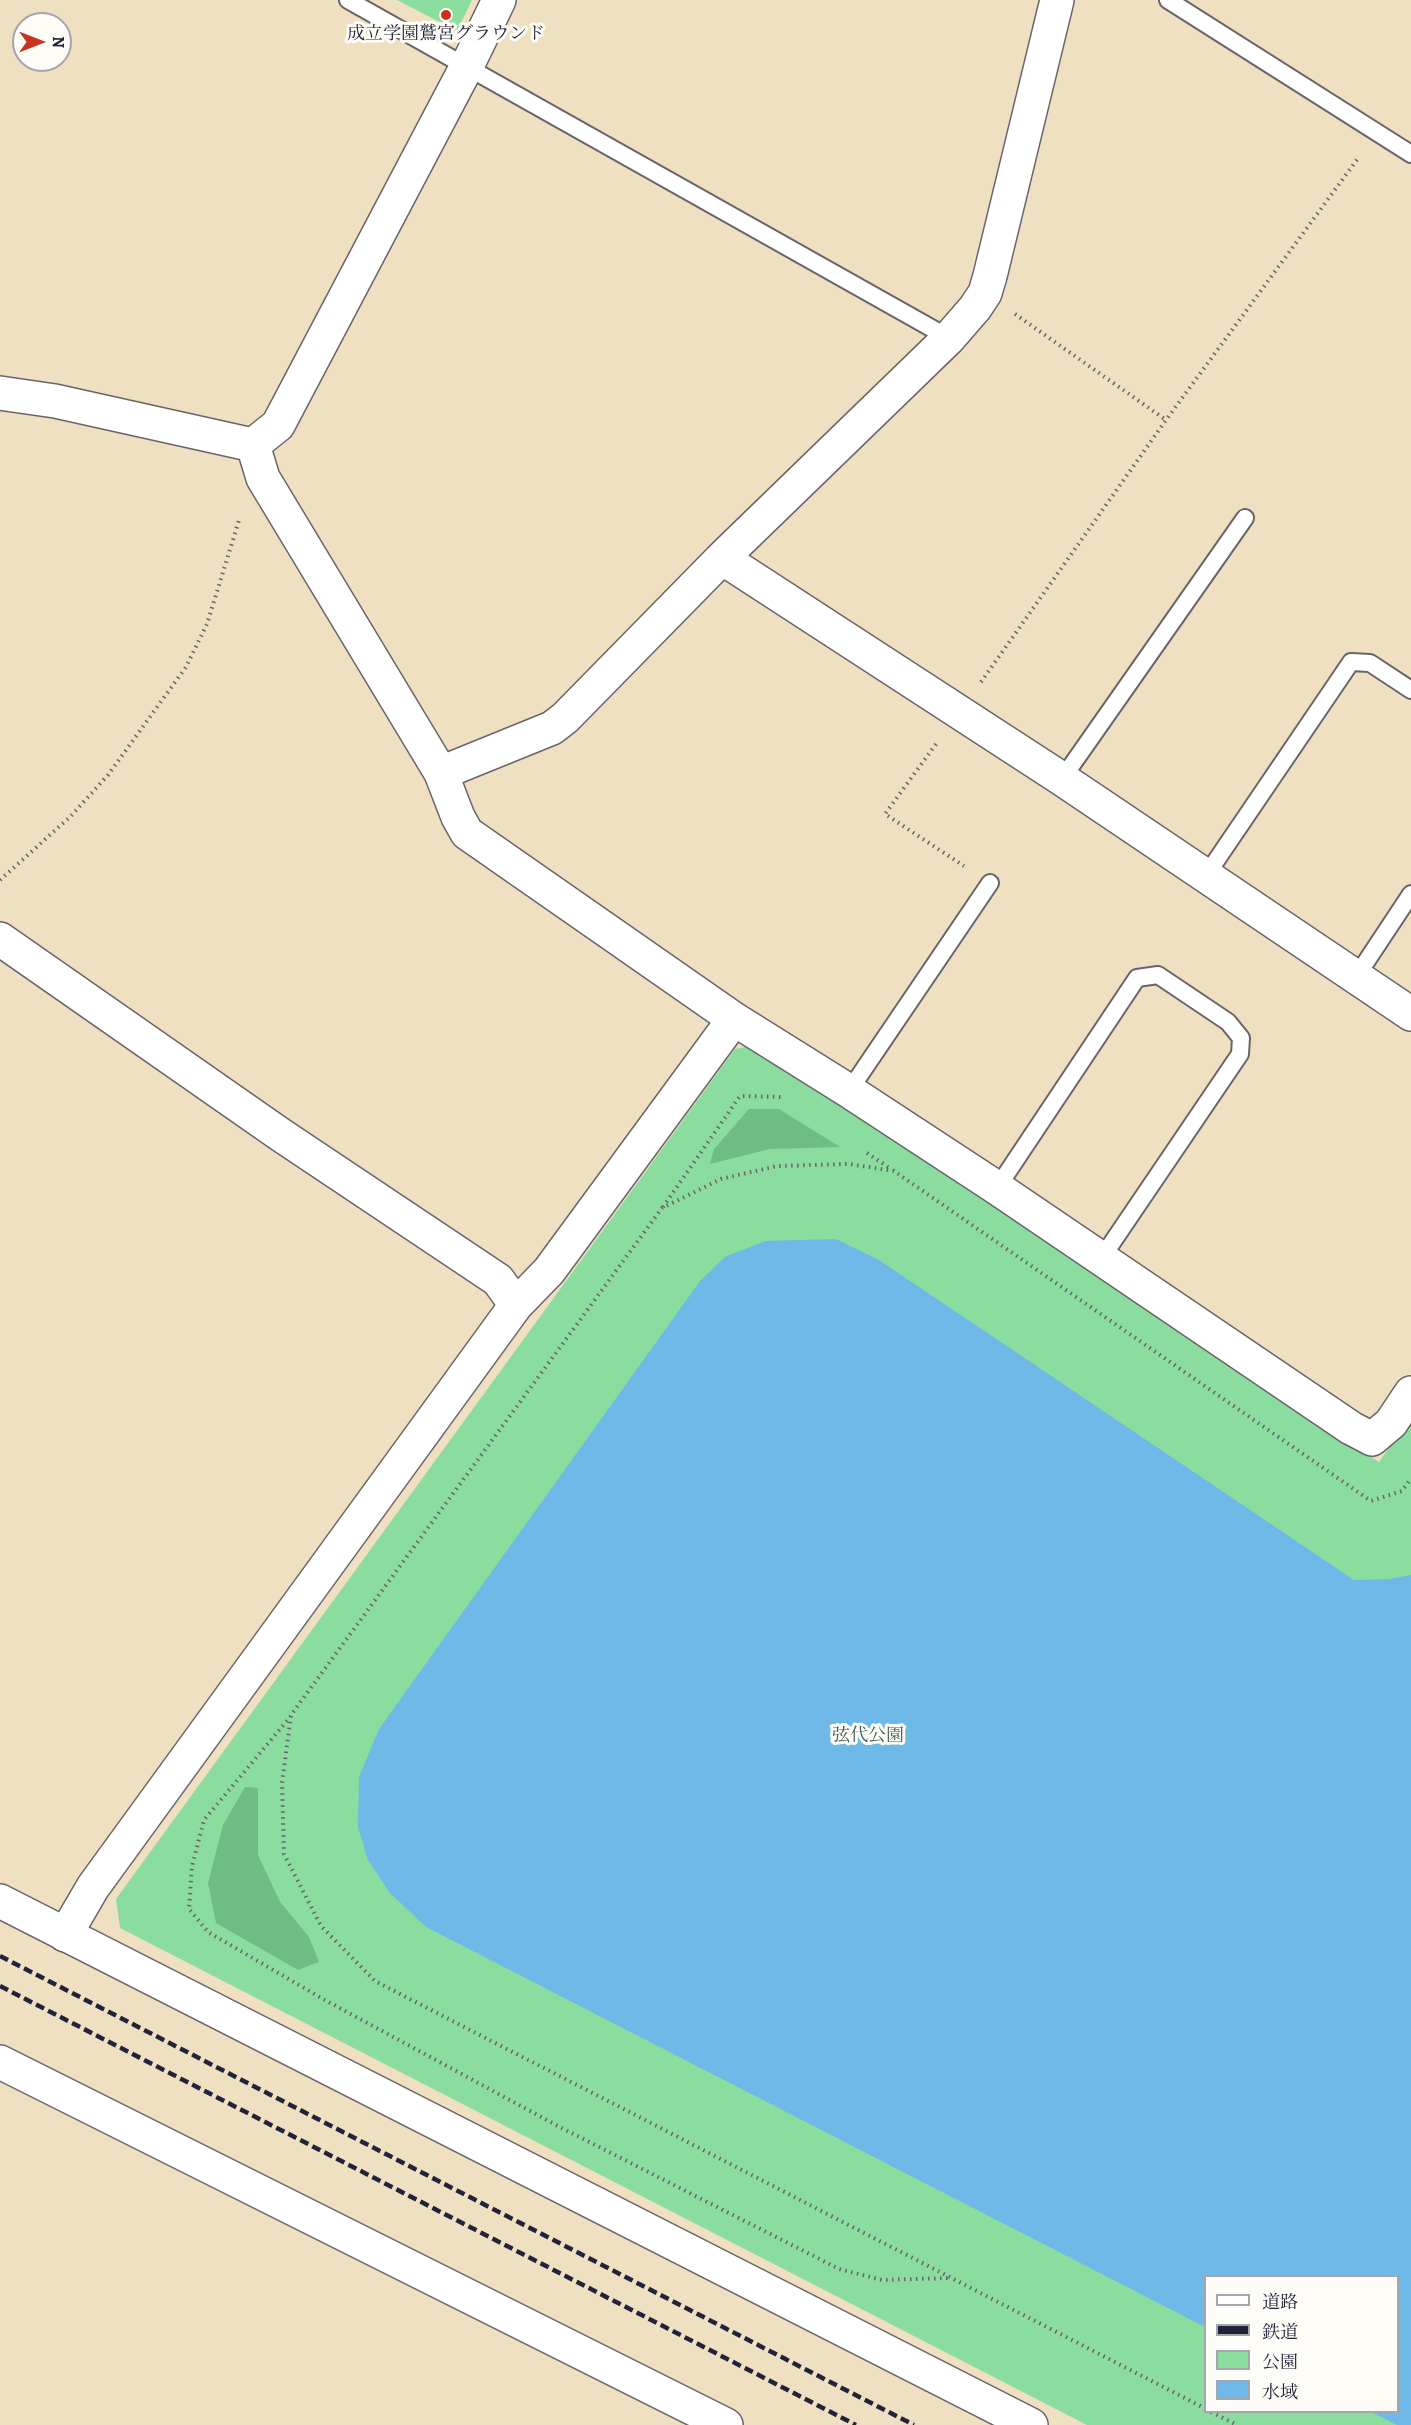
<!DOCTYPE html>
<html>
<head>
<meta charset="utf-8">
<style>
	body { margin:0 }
	#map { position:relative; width:1411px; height:2425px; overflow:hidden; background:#f0e0c2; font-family:Alegreya,"Noto Serif JP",serif }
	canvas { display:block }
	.legend { position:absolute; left:1204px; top:2275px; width:195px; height:138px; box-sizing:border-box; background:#fdfcf7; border:2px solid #a5a5ac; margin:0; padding:8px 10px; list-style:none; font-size:18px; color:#22223b }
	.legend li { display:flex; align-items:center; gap:12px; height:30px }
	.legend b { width:30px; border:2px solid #a5a5ac }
	.north { position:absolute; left:12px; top:12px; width:60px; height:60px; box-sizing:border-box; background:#fdfcf7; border:2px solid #a5a5ac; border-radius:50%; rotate:90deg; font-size:16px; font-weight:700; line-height:24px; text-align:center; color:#22223b }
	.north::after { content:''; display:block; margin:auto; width:21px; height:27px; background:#c8321e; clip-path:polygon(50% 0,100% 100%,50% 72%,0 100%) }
</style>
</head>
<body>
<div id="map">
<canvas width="1411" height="2425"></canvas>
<ul class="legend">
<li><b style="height:8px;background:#fff"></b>道路</li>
<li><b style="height:8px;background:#22223b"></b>鉄道</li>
<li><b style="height:16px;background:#8add9e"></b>公園</li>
<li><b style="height:16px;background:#6eb9e7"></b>水域</li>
</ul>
<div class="north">N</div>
</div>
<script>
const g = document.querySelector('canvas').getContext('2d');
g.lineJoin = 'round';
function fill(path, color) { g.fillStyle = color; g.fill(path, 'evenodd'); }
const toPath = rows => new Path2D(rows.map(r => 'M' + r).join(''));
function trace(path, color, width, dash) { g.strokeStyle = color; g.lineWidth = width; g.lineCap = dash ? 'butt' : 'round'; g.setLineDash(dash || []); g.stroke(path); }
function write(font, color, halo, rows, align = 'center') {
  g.font = font + ' Alegreya,"Noto Serif JP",serif'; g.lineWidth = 6; g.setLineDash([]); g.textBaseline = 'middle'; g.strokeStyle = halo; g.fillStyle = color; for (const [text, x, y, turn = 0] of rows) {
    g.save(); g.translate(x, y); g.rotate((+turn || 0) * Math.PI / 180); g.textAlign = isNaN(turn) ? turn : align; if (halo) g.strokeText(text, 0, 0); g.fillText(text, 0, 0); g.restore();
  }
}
fill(toPath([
	[397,0,472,0,457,31],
	[754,1045,1379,1462,1411,1416,1411,2425,1087,2425,120,1928,116,1899,735,1049],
	[1206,2276,1398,2276,1398,2412,1206,2412]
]), '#8add9e');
fill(toPath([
	[749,1109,779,1109,840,1147,770,1149,710,1164,714,1149],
	[245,1787,258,1788,258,1855,280,1902,309,1937,319,1962,298,1970,216,1923,208,1883,223,1825]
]), '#6fbc85');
fill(toPath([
	[836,1239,879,1260,1354,1580,1389,1579,1411,1575,1411,2425,1397,2425,1371,2412,1398,2412,1398,2276,1206,2276,1205,2327,426,1927,389,1892,368,1860,358,1827,359,1777,379,1729,700,1281,725,1257,765,1241]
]), '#6eb9e7');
const service = toPath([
	[348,0,949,338],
	[1168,0,1411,154],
	[1062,779,1245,518],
	[1205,877,1351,662,1370,663,1411,690],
	[1356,977,1411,894],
	[849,1091,990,883],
	[997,1188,1137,978,1158,975,1228,1022,1241,1038,1240,1054,1101,1259]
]);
const minor = toPath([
	[0,393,55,401,253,445,278,425,467,66,499,0],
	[253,445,263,478,441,773,458,817,467,833,734,1019,849,1091,997,1188,1351,1428,1372,1439,1391,1423,1411,1393],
	[722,558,1062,779,1411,1014],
	[441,773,552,728,565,718,722,558,949,338,975,308,985,293,990,276,1057,0],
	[0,939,281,1135,498,1280,516,1305],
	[65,1935,93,1887,516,1305,549,1271,734,1019],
	[0,2062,726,2425]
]);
const tertiary = toPath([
	[0,1901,1031,2425]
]);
trace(service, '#6a646a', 20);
trace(minor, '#6a646a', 36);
trace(tertiary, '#6a646a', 36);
trace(toPath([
	[1015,314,1166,420],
	[981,682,1166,420,1359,157],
	[936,744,885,814,964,866],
	[0,880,70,817,108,775,186,667,207,624,240,517],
	[867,1153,891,1169],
	[663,1207,740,1096,784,1097],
	[291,1716,204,1820,192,1866,189,1909,208,1932,323,1999,556,2125,839,2269,882,2280,950,2278],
	[1206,2409,375,1981,321,1926,284,1854,282,1783,291,1715,662,1208,721,1179,777,1166,849,1164,894,1171,1371,1501,1402,1491,1411,1478],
	[1211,2412,1237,2425]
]), '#6a646a', 4, [1.5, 4.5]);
trace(service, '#fff', 16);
trace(minor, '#fff', 33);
trace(tertiary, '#fff', 33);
trace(toPath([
	[0,1956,914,2425],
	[0,1986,856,2425]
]), '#22223b', 4.5, [9, 4.5]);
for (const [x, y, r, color] of [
	[446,15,6,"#c8321e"]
]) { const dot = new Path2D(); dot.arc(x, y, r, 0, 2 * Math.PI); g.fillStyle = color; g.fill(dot); trace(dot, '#fdfcf7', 2); }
write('18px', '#22223b', '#fdfcf7', [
	["成立学園鷲宮グラウンド",446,35]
]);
write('18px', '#415a59', '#fdfcf7', [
	["弦代公園",868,1737]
]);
</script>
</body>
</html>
